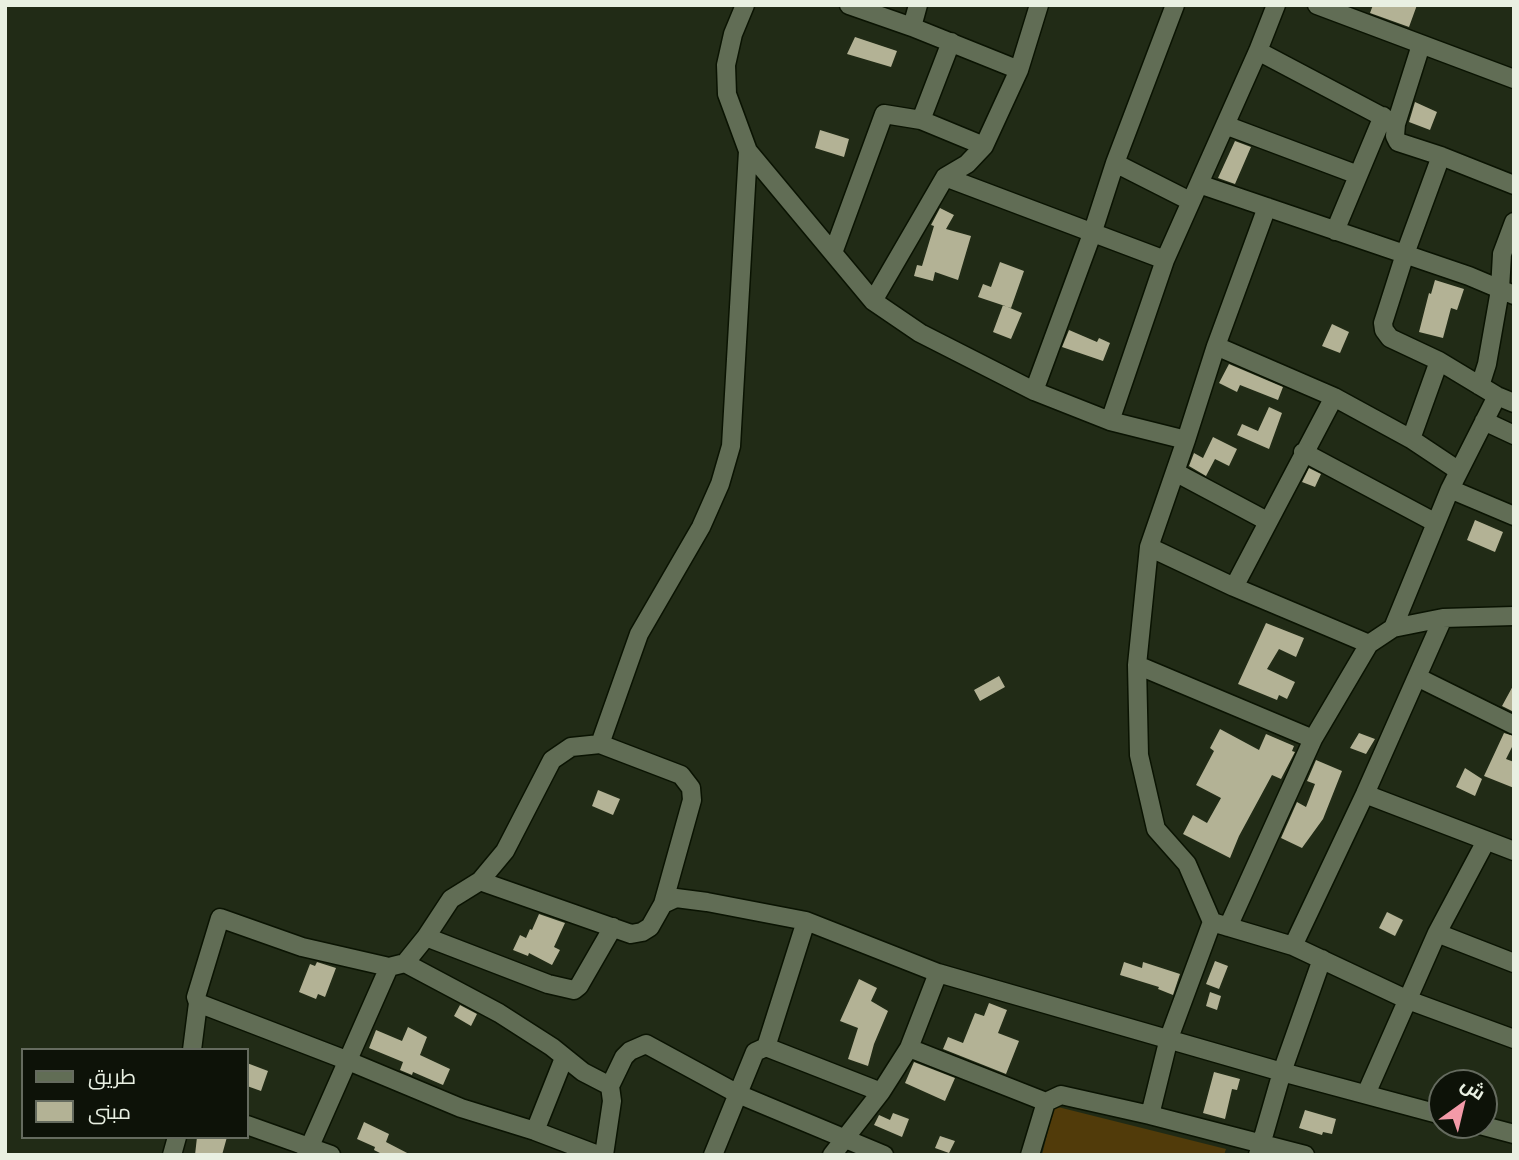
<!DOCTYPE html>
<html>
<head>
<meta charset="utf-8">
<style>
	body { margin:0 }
	#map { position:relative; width:1519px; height:1160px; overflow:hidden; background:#212b16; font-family:"Golos Text",Cairo,sans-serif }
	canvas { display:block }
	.frame { position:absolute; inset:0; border:7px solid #e9f0e2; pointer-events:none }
	.legend { position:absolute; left:21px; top:1048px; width:228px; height:91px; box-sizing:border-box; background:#0d1208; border:2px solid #656b5f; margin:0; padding:9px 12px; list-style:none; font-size:21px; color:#e9f0e2 }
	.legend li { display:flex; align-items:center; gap:14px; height:35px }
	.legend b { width:35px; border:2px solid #656b5f }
	.north { position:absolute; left:1428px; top:1069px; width:70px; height:70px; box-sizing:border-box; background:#0d1208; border:2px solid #656b5f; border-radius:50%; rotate:34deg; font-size:19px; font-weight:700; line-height:28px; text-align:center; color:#e9f0e2 }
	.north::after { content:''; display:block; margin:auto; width:24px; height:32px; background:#f39aa8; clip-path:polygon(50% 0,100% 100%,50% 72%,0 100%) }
</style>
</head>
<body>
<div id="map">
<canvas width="1519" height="1160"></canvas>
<div class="frame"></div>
<ul class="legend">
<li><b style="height:9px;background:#616d55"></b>طريق</li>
<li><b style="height:19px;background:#b3b295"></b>مبنى</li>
</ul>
<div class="north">ش</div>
</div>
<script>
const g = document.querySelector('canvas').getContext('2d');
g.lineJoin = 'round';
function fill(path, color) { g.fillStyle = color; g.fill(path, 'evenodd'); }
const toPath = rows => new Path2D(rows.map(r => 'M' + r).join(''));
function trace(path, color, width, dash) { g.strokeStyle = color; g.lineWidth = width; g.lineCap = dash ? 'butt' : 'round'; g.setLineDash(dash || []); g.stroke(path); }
fill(toPath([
	[1054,1106,1226,1149,1224,1155,1042,1155]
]), '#513b0a');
fill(toPath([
	[1373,5,1417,5,1409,27,1370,13],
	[855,37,897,51,891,67,847,54],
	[1415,102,1437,112,1430,130,1409,122],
	[820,130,849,139,844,157,815,148],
	[1235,141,1251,147,1235,184,1218,178],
	[940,208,954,215,946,229,971,236,958,280,935,272,933,281,914,276,917,265,922,266,934,226,931,225],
	[1000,262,1024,271,1011,308,978,297,983,284,991,287],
	[1435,280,1464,289,1457,310,1451,308,1443,338,1419,332,1429,293,1431,294],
	[1003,305,1022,313,1011,339,993,332],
	[1332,324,1349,332,1340,353,1322,346],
	[1069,330,1097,342,1099,338,1110,343,1103,361,1062,347],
	[1229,364,1283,387,1278,400,1240,385,1237,392,1219,383],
	[1269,407,1282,413,1269,449,1237,435,1242,424,1258,431],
	[1213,437,1237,449,1229,466,1215,459,1206,476,1189,466,1194,453,1203,458],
	[1309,468,1321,474,1315,487,1302,482],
	[1475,520,1503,532,1495,552,1467,540],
	[1266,623,1304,638,1296,657,1279,649,1267,669,1295,682,1287,699,1279,695,1277,700,1238,684],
	[999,676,1005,687,980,701,974,690],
	[1514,684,1514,712,1502,706],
	[1220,729,1259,750,1266,734,1294,746,1292,751,1295,752,1281,779,1272,775,1239,836,1230,858,1183,834,1193,815,1207,823,1221,798,1196,785,1214,751,1210,748],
	[1359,733,1375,739,1366,754,1350,748],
	[1504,733,1514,736,1514,743,1506,759,1514,762,1514,788,1484,776],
	[1316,760,1342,771,1323,819,1302,848,1281,838,1297,802,1306,807,1315,784,1307,781],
	[1465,768,1482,779,1475,796,1456,787],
	[598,790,620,799,613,815,592,806],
	[1387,912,1403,920,1395,936,1379,928],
	[539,914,565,923,554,947,560,950,552,965,529,953,528,956,513,950,520,935,526,938,530,929,532,930],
	[1215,961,1228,966,1219,989,1206,984],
	[317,962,336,968,325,997,318,994,316,999,299,992,310,964,315,966],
	[1124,962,1142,968,1143,962,1180,974,1173,995,1158,989,1159,987,1120,975],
	[859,979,877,988,871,1001,888,1011,874,1044,868,1066,848,1059,858,1028,840,1021],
	[1210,992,1221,996,1217,1010,1206,1006],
	[989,1003,1007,1010,998,1033,1019,1041,1006,1074,943,1049,948,1037,963,1043,975,1013,984,1016],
	[460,1005,477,1014,471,1026,454,1016],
	[408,1027,427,1037,420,1055,450,1069,443,1085,413,1072,412,1075,400,1070,403,1062,369,1048,376,1030,402,1041],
	[914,1062,955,1078,945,1101,905,1083],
	[247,1063,268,1071,261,1091,247,1086],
	[1214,1072,1240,1079,1237,1090,1232,1089,1225,1119,1203,1113],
	[1305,1110,1336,1119,1332,1134,1323,1132,1322,1135,1299,1128],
	[893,1113,909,1119,902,1137,874,1125,879,1115,890,1120],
	[364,1122,389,1134,386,1142,411,1155,384,1155,374,1150,375,1147,357,1139],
	[940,1136,955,1141,949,1153,935,1148],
	[197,1137,227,1137,222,1155,195,1155]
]), '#b3b295');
const minor = toPath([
	[745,5,733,34,726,65,727,94,748,151,873,301,920,333,1034,391,1110,421,1186,440,1149,547,1234,587,1369,644,1393,628,1443,618,1514,616],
	[849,5,912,27,1019,70],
	[1317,5,1514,79],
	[912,27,918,5],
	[1258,51,1396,124,1395,136,1398,142,1441,156,1514,185],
	[921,120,951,42],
	[1396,124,1421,45],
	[1225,125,1358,175],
	[1441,156,1405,254,1383,323,1384,330,1390,338,1439,361,1497,396,1514,403],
	[1115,163,1190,201],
	[945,177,1165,260],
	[1199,184,1469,276,1514,295],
	[1335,231,1383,116],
	[833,253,884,114,921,120,984,146],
	[873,301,945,177,967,164,984,146,1019,70,1039,5],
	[1216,346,1334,397,1411,439,1459,471],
	[1480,386,1487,364,1500,290,1502,254,1514,222],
	[1034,391,1092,234,1115,163,1175,5],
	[1110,421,1165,260,1258,51,1276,5],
	[1484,421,1514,435],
	[1411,439,1439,361],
	[1186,440,1216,346,1267,207],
	[1303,452,1436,523],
	[1175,472,1267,521],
	[1450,489,1514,516],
	[1149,547,1137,665,1139,755,1156,829,1187,864,1212,922,1169,1038,1150,1115],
	[1234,587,1334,397],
	[1393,628,1450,489,1497,396],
	[1137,665,1313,739],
	[1417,677,1514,725],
	[600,744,681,775,691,788,692,800,663,904],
	[1365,794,1514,851],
	[480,881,631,934,642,932,650,927,663,904,676,898,707,902,806,921,938,973,1282,1072,1442,1115],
	[1212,922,1293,946,1408,1000,1514,1039],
	[1228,927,1313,739,1369,644],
	[1437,933,1514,963],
	[426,937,548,984,574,990,579,986,613,927],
	[1293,946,1365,794,1443,618],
	[405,963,499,1013,552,1047,583,1072,610,1086],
	[198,1003,346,1060,461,1108,535,1131,598,1155],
	[766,1047,881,1092],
	[909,1048,1046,1102],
	[192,1050,198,1003,196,997,220,918,302,947,389,967,405,963,426,937,451,899,480,881,505,851,552,760,571,747,600,744,639,634,701,527,720,484,731,446,748,151],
	[1366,1094,1437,933,1486,841],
	[247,1125,331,1155],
	[1480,1125,1514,1134],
	[535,1131,564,1058],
	[172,1155,177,1137],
	[306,1155,389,967],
	[604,1155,612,1101,610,1086,624,1057,630,1051,646,1044,738,1094,884,1155],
	[713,1155,755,1052,766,1047,806,921],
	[832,1155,881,1092,909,1048,938,973],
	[1030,1155,1046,1102,1061,1095,1150,1115,1305,1155],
	[1258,1155,1282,1072,1322,959]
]);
trace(minor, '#0a1302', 21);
trace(minor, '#616d55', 18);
</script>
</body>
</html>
